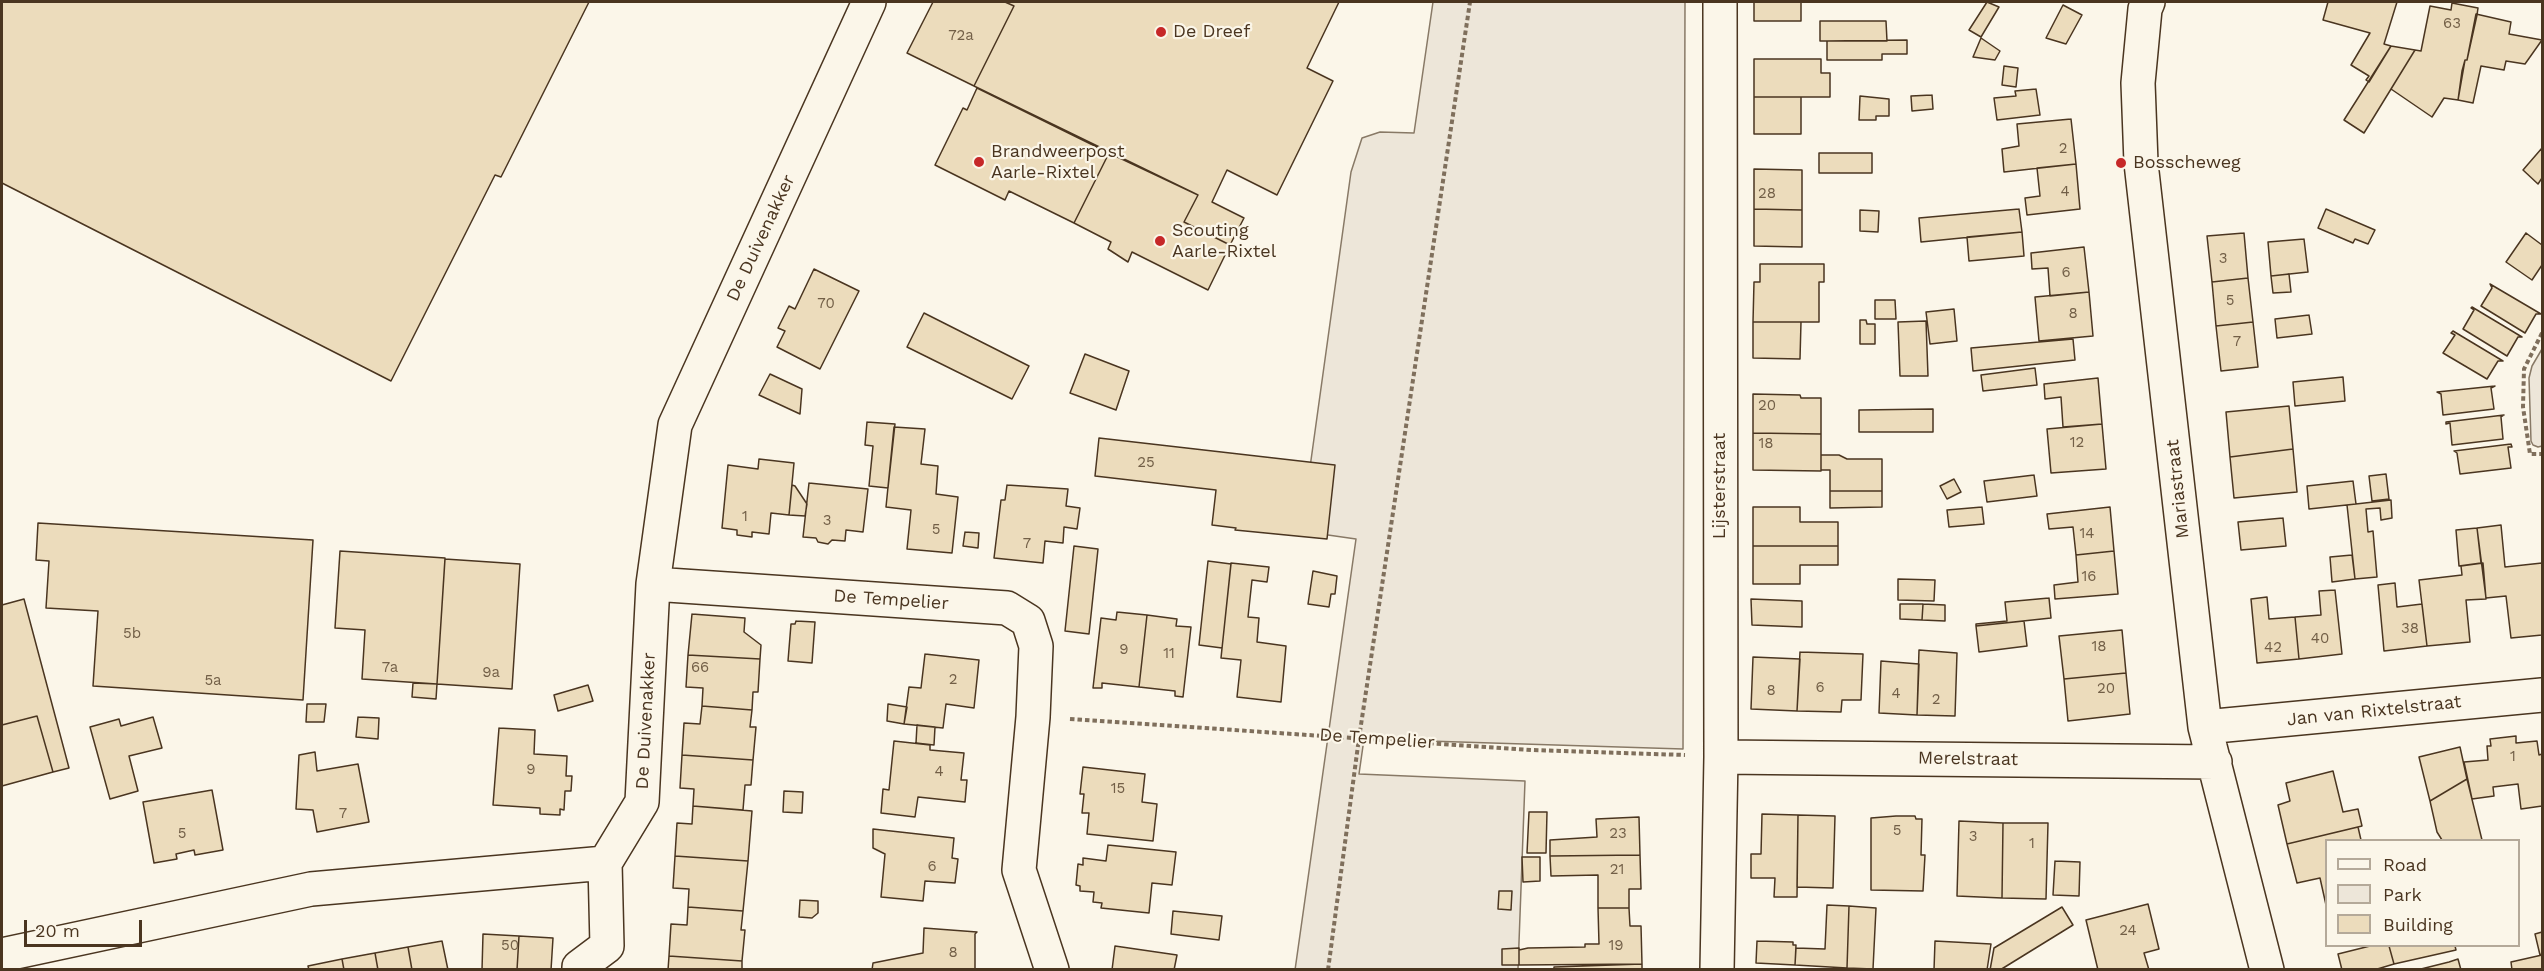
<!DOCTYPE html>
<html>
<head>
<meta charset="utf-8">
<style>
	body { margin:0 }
	#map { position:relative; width:2544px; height:971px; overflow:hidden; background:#fbf6e9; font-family:"Work Sans",sans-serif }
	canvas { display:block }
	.frame { position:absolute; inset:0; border:3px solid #4a3520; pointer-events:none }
	.legend { position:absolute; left:2325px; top:839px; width:195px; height:108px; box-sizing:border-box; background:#fbf6e9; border:2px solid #b4a999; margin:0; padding:8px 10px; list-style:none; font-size:18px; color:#4a3520 }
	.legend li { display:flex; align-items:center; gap:12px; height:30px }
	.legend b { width:30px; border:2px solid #b4a999 }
	.scale { position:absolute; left:24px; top:920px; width:118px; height:27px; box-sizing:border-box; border:3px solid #4a3520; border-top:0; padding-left:8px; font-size:18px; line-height:21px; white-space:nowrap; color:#4a3520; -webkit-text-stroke:4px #fbf6e9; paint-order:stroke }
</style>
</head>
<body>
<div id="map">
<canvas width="2544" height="971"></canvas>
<div class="frame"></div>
<ul class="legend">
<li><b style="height:8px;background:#fbf6e9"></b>Road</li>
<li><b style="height:16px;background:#ede6d9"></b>Park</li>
<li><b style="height:16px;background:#ecdcbc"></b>Building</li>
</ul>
<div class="scale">20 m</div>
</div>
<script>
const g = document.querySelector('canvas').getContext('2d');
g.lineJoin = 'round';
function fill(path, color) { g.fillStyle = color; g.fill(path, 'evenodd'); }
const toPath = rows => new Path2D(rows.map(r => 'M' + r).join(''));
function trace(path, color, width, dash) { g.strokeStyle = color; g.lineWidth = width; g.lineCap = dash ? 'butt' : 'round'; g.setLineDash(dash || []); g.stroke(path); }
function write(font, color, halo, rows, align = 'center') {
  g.font = font + ' "Work Sans",sans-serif'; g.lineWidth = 4.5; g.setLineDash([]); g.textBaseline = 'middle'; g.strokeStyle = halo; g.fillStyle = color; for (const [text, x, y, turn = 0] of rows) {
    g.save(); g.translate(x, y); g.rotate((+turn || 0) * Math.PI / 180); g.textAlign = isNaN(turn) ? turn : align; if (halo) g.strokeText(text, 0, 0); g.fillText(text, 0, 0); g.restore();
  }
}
const green = toPath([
	[1433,2,1685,2,1683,749,1364,739,1359,774,1525,781,1518,969,1295,970,1356,539,1314,533,1302,525,1351,172,1362,138,1380,132,1414,133,1433,2],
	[2542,349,2542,446,2538,447,2533,445,2531,441,2529,378,2532,366,2542,349]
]);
fill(green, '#ede6d9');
trace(green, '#887966', 1.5);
const building = toPath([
	[2,2,589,2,501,177,495,175,391,381,2,183,2,2],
	[933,2,1005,2,1014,6,974,86,907,53,933,2],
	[1005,2,1339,2,1307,68,1333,81,1277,195,1227,170,1212,202,1244,218,1230,245,1184,222,1198,195,974,86,1014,6,1005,2],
	[1754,2,1830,2,1801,2,1801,21,1754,21,1754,2],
	[1987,2,1999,7,1981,37,1969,30,1987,2],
	[2328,2,2397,2,2384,44,2391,46,2369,82,2366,80,2369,76,2351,65,2370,33,2323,20,2328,2],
	[2452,3,2478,8,2477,15,2467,60,2465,60,2458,100,2444,98,2432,117,2391,89,2415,50,2421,51,2430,6,2451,10,2452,3],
	[2063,5,2082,15,2066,44,2046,38,2063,5],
	[2476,14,2511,22,2509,34,2542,40,2525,64,2506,61,2504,70,2481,66,2473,103,2458,100,2462,71,2465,60,2467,60,2476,14],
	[1820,21,1886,21,1887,41,1820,41,1820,21],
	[1981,38,2000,51,1995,60,1973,57,1981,38],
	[1907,40,1907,54,1882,54,1882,60,1827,60,1827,41,1907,40],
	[2391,46,2415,50,2364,133,2344,120,2391,46],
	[1754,59,1821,59,1821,73,1830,73,1830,97,1754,97,1754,59],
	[2004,66,2018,68,2016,87,2002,85,2004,66],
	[977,88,1109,153,1074,223,1009,191,1005,200,935,165,963,108,967,110,977,88],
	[2036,89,2040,115,1997,120,1994,98,2016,96,2015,91,2036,89],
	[1932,95,1933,109,1912,111,1911,96,1932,95],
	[1860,96,1889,99,1889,116,1876,116,1876,120,1859,120,1860,96],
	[1754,97,1801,97,1801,134,1754,134,1754,97],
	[2071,119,2076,164,2004,172,2002,149,2019,146,2017,124,2071,119],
	[2542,148,2542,178,2538,184,2523,170,2542,148],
	[1109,153,1198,195,1184,222,1230,245,1208,290,1132,252,1128,262,1108,249,1111,242,1074,223,1109,153],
	[1819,153,1872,153,1872,173,1819,173,1819,153],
	[2076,164,2080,209,2027,215,2025,198,2040,196,2037,168,2076,164],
	[1754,169,1802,170,1802,210,1754,209,1754,169],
	[1754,209,1802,210,1802,247,1754,246,1754,209],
	[2019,209,2022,232,1921,242,1919,218,2019,209],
	[2326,209,2375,230,2368,244,2355,239,2353,243,2318,228,2326,209],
	[1860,210,1879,211,1878,232,1860,231,1860,210],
	[2022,232,2024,256,1969,261,1967,237,2022,232],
	[2244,233,2248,278,2212,282,2207,236,2244,233],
	[2526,233,2542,245,2542,265,2532,280,2506,262,2526,233],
	[2304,239,2308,272,2271,276,2268,242,2304,239],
	[2084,247,2089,292,2050,296,2048,268,2032,269,2031,253,2084,247],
	[1760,264,1824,264,1824,282,1819,282,1819,322,1753,322,1754,282,1760,282,1760,264],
	[814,269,859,291,820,369,777,347,785,331,778,328,789,306,795,309,814,269],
	[2289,274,2291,292,2273,293,2271,276,2289,274],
	[2248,278,2253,322,2216,326,2212,282,2248,278],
	[2490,284,2541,314,2536,314,2525,333,2481,306,2492,288,2490,284],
	[2089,292,2093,336,2039,341,2035,297,2089,292],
	[1875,300,1895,300,1896,319,1875,319,1875,300],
	[2472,307,2522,337,2518,337,2507,356,2463,329,2474,310,2471,308,2472,307],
	[1954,309,1957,341,1930,344,1926,312,1954,309],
	[924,313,1029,366,1012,399,907,347,924,313],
	[2309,315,2312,334,2277,338,2275,319,2309,315],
	[1860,320,1866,320,1867,324,1875,324,1875,344,1860,344,1860,320],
	[1926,321,1928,376,1900,376,1898,322,1926,321],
	[1753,322,1801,322,1800,359,1753,358,1753,322],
	[2253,322,2258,367,2221,371,2216,326,2253,322],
	[2453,331,2503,361,2498,361,2487,379,2443,353,2455,335,2451,333,2453,331],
	[2073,339,2075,360,1973,371,1971,348,2073,339],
	[1085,354,1129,371,1116,410,1070,393,1085,354],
	[2035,368,2037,385,1983,391,1981,375,2035,368],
	[770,374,802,389,800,414,759,395,770,374],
	[2343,377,2345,401,2295,406,2293,382,2343,377],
	[2098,378,2102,424,2063,427,2061,397,2045,399,2044,384,2098,378],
	[2495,386,2491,388,2494,409,2443,415,2441,394,2437,392,2495,386],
	[1753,394,1800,395,1801,398,1821,398,1821,434,1753,433,1753,394],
	[2289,406,2293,449,2230,457,2226,412,2289,406],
	[1933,409,1933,432,1859,432,1859,410,1933,409],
	[2504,415,2501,417,2503,439,2452,445,2450,423,2446,424,2446,422,2504,415],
	[867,422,895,424,888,488,869,486,873,446,865,445,867,422],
	[2102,424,2106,469,2051,473,2047,429,2102,424],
	[894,427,925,429,921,464,938,466,936,494,958,497,952,553,907,549,911,510,886,507,894,427],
	[1753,433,1821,434,1821,471,1753,470,1753,433],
	[1099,438,1335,465,1327,539,1235,530,1236,528,1212,525,1216,490,1095,476,1099,438],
	[2511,444,2512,447,2508,447,2511,468,2460,474,2457,453,2454,451,2511,444],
	[2293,449,2297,492,2234,498,2230,457,2293,449],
	[1821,455,1839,455,1847,459,1882,459,1882,491,1830,491,1830,470,1821,470,1821,455],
	[759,459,794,463,789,515,771,513,769,534,752,532,752,537,737,535,737,530,722,528,728,465,758,469,759,459],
	[2386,474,2389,499,2372,501,2369,476,2386,474],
	[2034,475,2037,496,1987,502,1984,481,2034,475],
	[1954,479,1961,492,1947,499,1940,486,1954,479],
	[2353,481,2356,504,2309,509,2307,486,2353,481],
	[809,483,868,489,863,532,846,530,845,541,832,540,828,544,818,542,816,538,803,537,809,483],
	[792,485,795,486,807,504,805,516,789,515,792,485],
	[1007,485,1068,489,1066,506,1080,508,1077,529,1064,527,1063,543,1045,541,1043,563,994,558,1001,500,1005,500,1007,485],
	[1830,491,1882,491,1882,507,1830,508,1830,491],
	[2391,500,2392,518,2381,520,2380,508,2366,509,2368,532,2373,531,2377,577,2355,579,2347,505,2391,500],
	[1753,507,1800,507,1800,522,1838,522,1838,546,1753,546,1753,507],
	[1982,507,1984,524,1949,527,1947,510,1982,507],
	[2110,507,2114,551,2076,555,2073,527,2049,529,2047,514,2110,507],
	[2283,518,2286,546,2241,550,2238,522,2283,518],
	[38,523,313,540,303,700,93,686,98,611,46,608,49,561,36,560,38,523],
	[2501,525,2505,567,2542,563,2542,635,2511,638,2506,596,2486,598,2477,528,2501,525],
	[2477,528,2481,563,2459,566,2456,530,2477,528],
	[965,532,979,533,978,548,963,546,965,532],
	[1074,546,1098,549,1089,634,1065,631,1074,546],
	[1753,546,1838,546,1838,565,1800,565,1800,584,1753,584,1753,546],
	[340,551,445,558,437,684,362,679,365,630,335,628,340,551],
	[2114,551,2118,594,2055,599,2054,585,2078,582,2076,555,2114,551],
	[2352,555,2355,579,2332,582,2330,557,2352,555],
	[445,559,520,564,512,689,437,684,445,559],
	[1208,561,1231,564,1221,658,1222,648,1199,645,1208,561],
	[1231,563,1269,567,1267,582,1252,580,1248,617,1259,618,1257,642,1286,646,1281,702,1237,697,1241,660,1221,658,1231,563],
	[2483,563,2486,599,2466,600,2470,642,2427,646,2419,580,2462,575,2461,566,2483,563],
	[1313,571,1337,576,1335,594,1331,594,1329,607,1308,604,1313,571],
	[1898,579,1935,580,1934,601,1898,600,1898,579],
	[2395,583,2397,607,2422,604,2427,646,2384,651,2378,585,2395,583],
	[2335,590,2342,654,2299,659,2295,617,2321,615,2319,591,2335,590],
	[2267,597,2269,619,2295,617,2299,659,2257,663,2251,599,2267,597],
	[2049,598,2051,618,1976,626,1976,624,2007,621,2005,602,2049,598],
	[24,599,69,768,53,772,37,716,2,725,2,605,24,599],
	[1751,599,1802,601,1802,627,1752,625,1751,599],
	[1900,604,1923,604,1922,620,1900,619,1900,604],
	[1923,604,1945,605,1945,621,1922,620,1923,604],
	[1117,612,1147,615,1139,687,1102,683,1102,688,1093,688,1101,618,1116,620,1117,612],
	[692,614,745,618,744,632,761,645,760,659,688,655,692,614],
	[1147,615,1177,619,1176,626,1191,627,1183,697,1175,696,1175,691,1139,687,1147,615],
	[796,621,815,622,812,663,788,661,791,624,795,624,796,621],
	[2024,621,2027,646,1979,652,1976,626,2024,621],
	[2122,630,2126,673,2064,679,2059,636,2122,630],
	[1919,650,1957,653,1955,716,1917,715,1919,650],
	[1800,652,1863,654,1861,700,1842,700,1841,712,1797,711,1800,652],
	[925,654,979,660,974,708,946,704,943,728,904,724,909,687,921,688,925,654],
	[688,655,760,659,758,692,753,692,752,710,702,706,703,688,686,687,688,655],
	[1753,657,1800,659,1797,711,1751,709,1753,657],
	[1881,661,1919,664,1917,715,1879,713,1881,661],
	[2126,673,2130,714,2068,721,2064,679,2126,673],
	[413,683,437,684,436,699,412,697,413,683],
	[588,685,593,701,558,711,554,695,588,685],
	[307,704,326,704,324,722,306,722,307,704],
	[888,704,907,707,904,724,887,721,888,704],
	[702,706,752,710,750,727,756,727,753,760,682,755,684,723,700,724,702,706],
	[37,716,53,772,2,786,2,725,37,716],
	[153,717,162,748,129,756,138,791,110,799,90,727,119,719,121,726,153,717],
	[358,717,379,718,378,739,356,737,358,717],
	[917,725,935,727,934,745,916,743,917,725],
	[499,728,535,730,534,754,567,756,566,776,572,776,571,791,565,791,564,810,560,809,560,815,540,814,540,808,493,805,499,728],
	[2516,736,2516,743,2537,741,2539,755,2542,754,2542,806,2521,809,2518,784,2493,787,2494,796,2472,799,2464,762,2488,760,2487,746,2491,746,2490,739,2516,736],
	[894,741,930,745,930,750,964,753,961,780,967,780,965,802,918,797,915,817,881,813,883,789,889,790,894,741],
	[2460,747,2467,779,2430,801,2419,757,2460,747],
	[315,752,317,771,358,764,369,822,317,832,313,810,296,809,299,755,315,752],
	[682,755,753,760,751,785,745,785,743,810,693,806,694,789,680,788,682,755],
	[1083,767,1145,774,1142,802,1157,804,1153,841,1087,834,1089,813,1082,813,1084,794,1080,794,1083,767],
	[2333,771,2343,812,2358,809,2362,826,2287,844,2278,805,2290,801,2286,783,2333,771],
	[2467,779,2482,840,2442,840,2437,832,2430,801,2467,779],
	[212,790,223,850,195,855,194,850,176,854,177,859,154,863,143,802,212,790],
	[784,791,803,792,802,813,783,812,784,791],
	[693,806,752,811,748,861,675,856,677,823,692,824,693,806],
	[1529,812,1547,812,1546,853,1527,853,1529,812],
	[1762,814,1798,815,1797,897,1774,897,1775,878,1751,878,1751,854,1761,854,1762,814],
	[1798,815,1835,816,1833,888,1797,887,1798,815],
	[1896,816,1915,816,1916,819,1922,819,1921,855,1925,855,1923,891,1871,890,1871,818,1896,816],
	[1639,817,1640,855,1550,856,1550,840,1597,837,1596,819,1639,817],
	[1959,821,2003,823,2002,898,1957,896,1959,821],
	[2003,823,2048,823,2046,899,2002,898,2003,823],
	[2358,827,2361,840,2326,840,2326,905,2320,878,2297,883,2287,844,2358,827],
	[873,829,954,838,952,858,958,859,955,883,925,881,923,901,881,897,885,854,873,848,873,829],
	[1108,845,1176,852,1172,885,1152,883,1149,913,1101,908,1102,903,1093,902,1094,892,1080,891,1080,886,1076,885,1078,864,1083,865,1083,858,1106,861,1108,845],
	[1640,855,1641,889,1629,889,1629,908,1598,908,1598,875,1551,876,1550,856,1640,855],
	[675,856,748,861,743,911,688,907,689,889,673,888,675,856],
	[1522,857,1540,857,1540,881,1523,882,1522,857],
	[2055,861,2080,862,2079,896,2053,895,2055,861],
	[1499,891,1512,891,1511,910,1498,909,1499,891],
	[800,900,818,901,818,913,812,918,799,917,800,900],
	[2148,904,2159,949,2144,953,2149,970,2098,970,2086,920,2148,904],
	[1827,905,1849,906,1847,968,1795,965,1796,948,1825,949,1827,905],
	[1849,906,1876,908,1873,969,1847,968,1849,906],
	[688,907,743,911,741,930,745,930,742,961,669,956,671,924,687,925,688,907],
	[2062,907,2073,925,2000,970,1990,970,1994,948,2062,907],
	[1598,908,1629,908,1630,926,1641,926,1642,964,1519,965,1519,950,1528,948,1585,947,1585,944,1599,944,1598,908],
	[1173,911,1222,916,1219,940,1171,934,1173,911],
	[924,928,977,932,975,934,975,970,872,970,873,963,923,953,924,928],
	[2542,932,2542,954,2540,955,2535,934,2542,932],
	[483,934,519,936,517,970,482,970,483,934],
	[519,936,553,938,551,970,517,970,519,936],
	[442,941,448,970,412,970,408,947,442,941],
	[1757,941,1793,942,1793,945,1796,945,1795,965,1756,963,1757,941],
	[1935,941,1991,944,1987,970,1934,970,1935,941],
	[1115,946,1177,955,1174,970,1112,970,1115,946],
	[2370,946,2389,946,2394,964,2374,970,2342,970,2338,954,2370,946],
	[2389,946,2455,946,2456,950,2394,964,2389,946],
	[408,947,412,970,378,970,375,953,408,947],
	[1519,948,1519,965,1502,965,1502,949,1519,948],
	[375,953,378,970,344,970,342,959,375,953],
	[2542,955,2542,970,2512,970,2511,962,2542,955],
	[669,956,742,961,742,970,668,970,669,956],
	[342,959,344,970,309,970,308,966,342,959],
	[2458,959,2461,970,2417,970,2449,962,2458,959],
	[1642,964,1642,970,1554,970,1554,967,1642,964]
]);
fill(building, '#ecdcbc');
trace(building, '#4a3520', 1.5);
const minor = toPath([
	[2148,2,2145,9,2138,83,2141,163,2205,727,2267,970],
	[653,584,1007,608,1028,621,1036,646,1033,717,1019,870,1052,970],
	[2205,727,2542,695],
	[1721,757,2215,762],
	[2,955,311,889,605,863,642,802,653,584,675,425,869,2],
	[579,970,579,967,607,946,605,863],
	[1717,970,1721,757,1720,2]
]);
trace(minor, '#4a3520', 36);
trace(toPath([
	[2542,333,2524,369,2523,407,2530,454,2542,454],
	[1070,719,1531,750,1685,755],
	[1328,970,1359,738,1470,2]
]), '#7f6f5c', 4, [4.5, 3]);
trace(minor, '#fbf6e9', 33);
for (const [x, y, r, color] of [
	[1161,32,6,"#c62828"],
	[979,162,6,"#c62828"],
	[2121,163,6,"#c62828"],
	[1160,241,6,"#c62828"]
]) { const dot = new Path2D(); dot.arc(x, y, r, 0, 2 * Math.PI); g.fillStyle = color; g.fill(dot); trace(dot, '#fbf6e9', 2); }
write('15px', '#725f47', null, [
	["63",2452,24],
	["72a",961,36],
	["2",2063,149],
	["4",2065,192],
	["28",1767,194],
	["3",2223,259],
	["6",2066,273],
	["5",2230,301],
	["70",826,304],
	["8",2073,314],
	["7",2237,342],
	["20",1767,406],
	["12",2077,443],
	["18",1766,444],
	["25",1146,463],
	["1",745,517],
	["3",827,521],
	["5",936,530],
	["14",2087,534],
	["7",1027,544],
	["16",2089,577],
	["38",2410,629],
	["5b",132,634],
	["40",2320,639],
	["18",2099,647],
	["42",2273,648],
	["9",1124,650],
	["11",1169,654],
	["7a",390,668],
	["66",700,668],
	["9a",491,673],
	["2",953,680],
	["5a",213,681],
	["6",1820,688],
	["20",2106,689],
	["8",1771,691],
	["4",1896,694],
	["2",1936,700],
	["1",2513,757],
	["9",531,770],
	["4",939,772],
	["15",1118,789],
	["7",343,814],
	["5",1897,831],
	["5",182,834],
	["23",1618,834],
	["3",1973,837],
	["1",2032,844],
	["6",932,867],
	["21",1617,870],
	["24",2128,931],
	["50",510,946],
	["19",1616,946],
	["8",953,953]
]);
write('18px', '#4a3520', '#fbf6e9', [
	["De Dreef",1173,32],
	["Brandweerpost",991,152],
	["Aarle-Rixtel",991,173],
	["Bosscheweg",2133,163],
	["Scouting",1172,231],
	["Aarle-Rixtel",1172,252]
], 'left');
write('18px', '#4a3520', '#fbf6e9', [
	["De Duivenakker",761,238,-65],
	["Lijsterstraat",1720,486,-90],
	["Mariastraat",2178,489,-96],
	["De Tempelier",891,600,4],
	["Jan van Rixtelstraat",2374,711,-6],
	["De Duivenakker",646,721,-87],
	["De Tempelier",1377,739,4],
	["Merelstraat",1968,759,1]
]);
</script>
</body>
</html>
